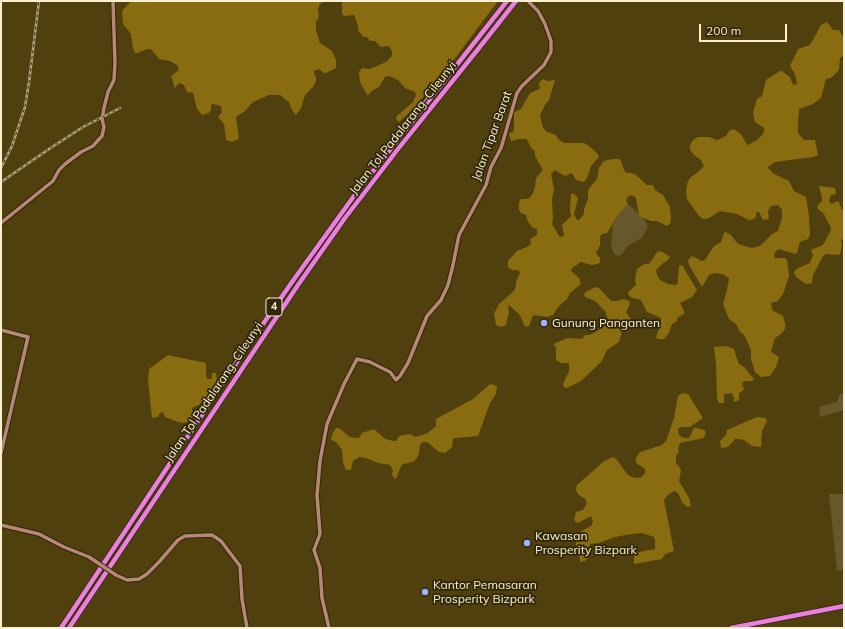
<!DOCTYPE html>
<html>
<head>
<meta charset="utf-8">
<style>
	body { margin:0 }
	#map { position:relative; width:845px; height:629px; overflow:hidden; background:#50400d; font-family:Mulish,sans-serif }
	canvas { display:block }
	.frame { position:absolute; inset:0; border:2px solid #fbf0d0; pointer-events:none }
	.scale { position:absolute; left:699px; top:24px; width:88px; height:18px; box-sizing:border-box; border:2px solid #fbf0d0; border-top:0; padding-left:5px; font-size:12px; line-height:14px; white-space:nowrap; color:#fbf0d0; -webkit-text-stroke:3px #30270d; paint-order:stroke }
</style>
</head>
<body>
<div id="map">
<canvas width="845" height="629"></canvas>
<div class="frame"></div>
<div class="scale">200 m</div>
</div>
<script>
const g = document.querySelector('canvas').getContext('2d');
g.lineJoin = 'round';
function fill(path, color) { g.fillStyle = color; g.fill(path, 'evenodd'); }
const toPath = rows => new Path2D(rows.map(r => 'M' + r).join(''));
function trace(path, color, width, dash) { g.strokeStyle = color; g.lineWidth = width; g.lineCap = dash ? 'butt' : 'round'; g.setLineDash(dash || []); g.stroke(path); }
function write(font, color, halo, rows, align = 'center') {
  g.font = font + ' Mulish,sans-serif'; g.lineWidth = 3.5; g.setLineDash([]); g.textBaseline = 'middle'; g.strokeStyle = halo; g.fillStyle = color; for (const [text, x, y, turn = 0] of rows) {
    g.save(); g.translate(x, y); g.rotate((+turn || 0) * Math.PI / 180); g.textAlign = isNaN(turn) ? turn : align; if (halo) g.strokeText(text, 0, 0); g.fillText(text, 0, 0); g.restore();
  }
}
fill(toPath([
	[628,204,643,218,648,226,642,238,626,247,623,253,619,256,614,254,611,247,613,224,618,215],
	[844,393,844,410,820,417,819,407,837,402,840,394],
	[829,494,844,494,844,569,837,571]
]), '#67572c');
fill(toPath([
	[131,1,324,1,320,4,318,9,319,18,316,21,316,30,320,43,332,51,336,60,336,68,326,73,324,73,319,69,314,71,314,73,316,78,316,81,313,87,305,95,301,108,296,115,292,110,289,102,280,95,269,95,253,102,245,111,236,117,239,139,232,142,226,140,224,124,218,117,222,112,221,106,213,104,211,105,211,110,209,113,202,115,197,109,193,93,187,92,184,85,179,83,175,88,171,76,179,70,177,65,170,61,159,59,151,49,147,49,137,53,135,53,133,48,131,34,123,24,122,11],
	[342,1,498,1,444,73,410,112,399,122,397,120,396,117,413,102,416,95,415,92,405,88,398,80,389,76,385,77,379,87,373,90,368,95,366,93,360,82,359,72,362,68,370,69,386,62,392,56,392,51,389,46,385,46,383,47,381,47,375,41,370,41,367,37,364,37,358,31,358,26,354,15,344,16,342,14],
	[827,22,833,30,839,30,844,39,844,55,840,58,839,70,831,78,826,79,825,82,821,98,813,104,799,109,798,124,798,133,804,140,815,140,818,155,813,157,775,162,768,167,769,169,774,174,789,181,794,191,806,197,809,216,810,235,808,239,800,242,797,253,795,254,779,249,775,252,774,256,775,258,785,258,787,260,789,276,783,294,778,301,771,303,772,310,783,316,785,323,785,329,782,333,775,338,771,352,779,357,776,367,770,376,761,377,755,372,751,359,751,350,744,335,740,332,736,324,729,319,723,304,727,290,729,278,722,274,714,273,709,275,702,287,689,265,688,260,692,256,702,261,705,260,714,246,721,242,724,233,726,232,731,235,738,244,752,248,760,246,772,234,778,231,782,218,782,210,778,205,771,206,768,211,769,219,763,220,759,212,756,212,756,217,754,219,749,220,737,214,720,211,709,218,703,219,699,216,687,199,686,190,688,181,691,177,698,172,704,166,701,160,694,155,690,150,690,145,693,140,698,137,709,137,717,140,726,136,729,131,734,129,741,134,746,143,748,145,757,140,763,134,764,131,764,128,755,122,753,113,757,99,762,96,766,80,780,71,782,71,790,77,793,85,797,84,795,74,790,66,798,49,810,45,821,25],
	[543,79,547,81,555,80,549,100,545,105,540,115,543,128,547,132,556,135,558,139,564,143,584,143,589,146,597,153,599,157,591,166,587,178,584,182,576,180,572,173,565,176,555,170,551,174,554,189,552,199,553,219,552,224,559,236,561,237,564,236,562,225,571,216,570,210,571,194,574,194,578,198,574,214,577,220,579,220,584,214,584,209,588,199,588,190,597,179,599,168,604,161,613,159,619,159,621,161,625,172,635,174,647,185,653,185,655,190,663,195,670,207,671,218,670,224,667,226,657,221,651,221,643,218,639,215,636,198,632,195,629,196,626,200,628,204,618,215,607,233,602,234,600,236,600,245,596,253,600,258,600,263,592,265,581,262,572,268,571,271,579,278,581,284,570,293,567,299,559,306,553,315,547,317,533,315,529,326,525,327,520,315,509,305,508,307,509,312,506,325,501,327,496,325,494,314,499,304,514,291,516,286,516,282,519,275,520,272,518,270,512,270,508,267,508,261,517,251,527,247,531,244,530,239,537,235,537,229,533,228,528,222,526,215,521,213,519,210,519,202,521,199,528,199,532,195,535,187,536,178,543,170,535,156,535,151,531,148,528,141,526,139,519,139,511,141,509,134,510,132,512,133,514,130,514,112,521,109,530,93,540,89,539,83],
	[819,186,835,188,836,194,831,195,829,200,830,203,832,204,837,201,839,202,842,210,844,210,844,237,841,241,842,245,840,254,838,255,826,254,823,256,813,275,812,283,806,284,796,277,794,272,798,268,810,263,813,255,811,250,823,245,831,230,830,225,827,221,824,214,818,209,817,206,822,201,822,198],
	[658,251,663,252,670,257,667,261,662,264,656,270,657,275,660,280,668,284,676,285,678,283,678,277,679,266,682,265,697,290,692,297,680,303,684,311,684,314,678,317,676,322,672,324,669,333,664,339,658,339,656,337,661,323,661,318,647,312,641,300,630,297,628,294,629,291,636,285,635,279,637,269,644,264,649,264],
	[595,287,599,288,611,301,616,301,624,299,629,301,630,304,626,312,632,321,630,324,623,327,619,342,607,350,602,361,581,381,567,388,564,387,563,384,569,371,569,363,561,363,556,360,556,347,553,344,568,338,582,339,585,335,590,335,607,325,609,323,605,311,595,301,585,297,584,294,586,292],
	[727,346,734,349,737,359,739,364,744,367,754,379,752,381,745,381,742,383,744,390,739,393,739,400,734,402,734,398,732,393,724,394,724,403,719,403,717,399,716,364,714,347],
	[168,355,206,363,206,373,207,379,212,379,212,373,216,373,217,382,214,388,199,405,192,408,193,414,191,421,183,423,178,422,165,417,163,412,159,414,158,417,152,418,148,381,149,369],
	[491,384,497,386,496,394,490,403,478,436,455,438,453,439,452,447,445,453,439,452,427,442,422,442,420,445,419,453,417,458,413,462,403,464,401,466,397,477,395,479,392,475,393,470,390,465,378,463,366,458,359,457,353,461,351,470,346,470,343,463,342,450,336,442,331,440,332,435,336,428,339,428,350,437,356,438,359,438,362,433,374,429,385,439,394,441,396,441,399,436,410,434,415,437,428,433,436,426,436,419,473,399,489,385],
	[683,393,688,394,703,418,690,427,680,427,678,429,679,435,684,438,689,438,694,428,697,428,704,430,706,432,704,438,680,443,678,449,679,452,676,456,676,464,678,465,681,470,679,481,689,498,691,506,687,507,682,502,678,493,674,491,668,495,664,500,674,551,665,554,662,559,634,564,634,553,655,549,655,541,654,537,642,533,631,534,615,537,599,543,590,544,587,559,585,561,580,562,579,550,576,545,576,539,580,532,591,526,593,521,591,516,578,523,576,522,574,520,576,512,583,510,587,503,585,499,578,494,576,490,577,485,603,462,613,457,617,460,627,474,632,477,637,478,642,477,645,473,645,469,636,463,636,458,640,452,662,445,666,441,674,418,678,396],
	[757,417,766,418,767,421,762,431,761,447,752,446,744,440,738,439,735,439,728,447,721,448,720,441,726,435,727,430]
]), '#886c0f');
const secondary = toPath([
	[1,223,53,181,59,170,65,164,81,152,93,146,102,136,104,127,102,119,104,108,108,92,114,80,115,63,113,1],
	[1,330,28,337,1,453],
	[1,525,39,534,64,547,89,557],
	[116,575,127,580,139,579,147,574,159,562,178,540,185,536,212,535,221,541,240,566,242,599,247,628],
	[329,628,322,598,320,568,314,550,320,534,317,495,320,461,327,424,344,384,357,359,370,362,390,372,396,380,400,376,408,363,427,316,441,300,448,285,453,265,459,235,486,185,491,167,501,148,504,138,517,93,522,86,544,65,551,52,551,41,545,24,538,11,528,1]
]);
const highway = toPath([
	[61,628,243,353,292,282,359,189,507,1],
	[69,628,298,285,345,218,398,149,479,48,516,1],
	[731,628,844,606]
]);
trace(secondary, '#322704', 5.5);
trace(highway, '#322704', 6);
trace(secondary, '#b78779', 3.5);
trace(highway, '#eb7ee1', 4.5);
const rail = toPath([
	[1,168,12,146,25,107,29,82,39,1],
	[1,182,49,149,83,127,120,108]
]);
trace(rail, '#b2a57c', 2.5);
trace(rail, '#30270d', 1, [3]);
const secondaryBridge = toPath([
	[89,557,116,575]
]);
trace(secondaryBridge, '#322704', 5.5, []);
trace(secondaryBridge, '#b78779', 3.5);
for (const [x, y, r, color] of [
	[544,323,4,"#9db4fd"],
	[527,543,4,"#9db4fd"],
	[425,592,4,"#9db4fd"]
]) { const dot = new Path2D(); dot.arc(x, y, r, 0, 2 * Math.PI); g.fillStyle = color; g.fill(dot); trace(dot, '#30270d', 1.5); }
for (const [x, y, w] of [
	[274,307,16]
]) { const box = new Path2D(); box.roundRect(x - w / 2, y - 9, w, 18, 3); g.fillStyle = '#30270d'; g.fill(box); trace(box, '#fbf0d0', 1); }
write('bold 11px', '#fbf0d0', null, [
	["4",274,307]
]);
write('12px', '#fbf0d0', '#30270d', [
	["Jalan Tol Padalarang–Cileunyi",403,128,-52],
	["Jalan Tipar Barat",492,136,-70],
	["Jalan Tol Padalarang–Cileunyi",214,392,-56]
]);
write('12px', '#fbf0d0', '#30270d', [
	["Gunung Panganten",552,323],
	["Kawasan",535,536],
	["Prosperity Bizpark",535,550],
	["Kantor Pemasaran",433,585],
	["Prosperity Bizpark",433,599]
], 'left');
</script>
</body>
</html>
